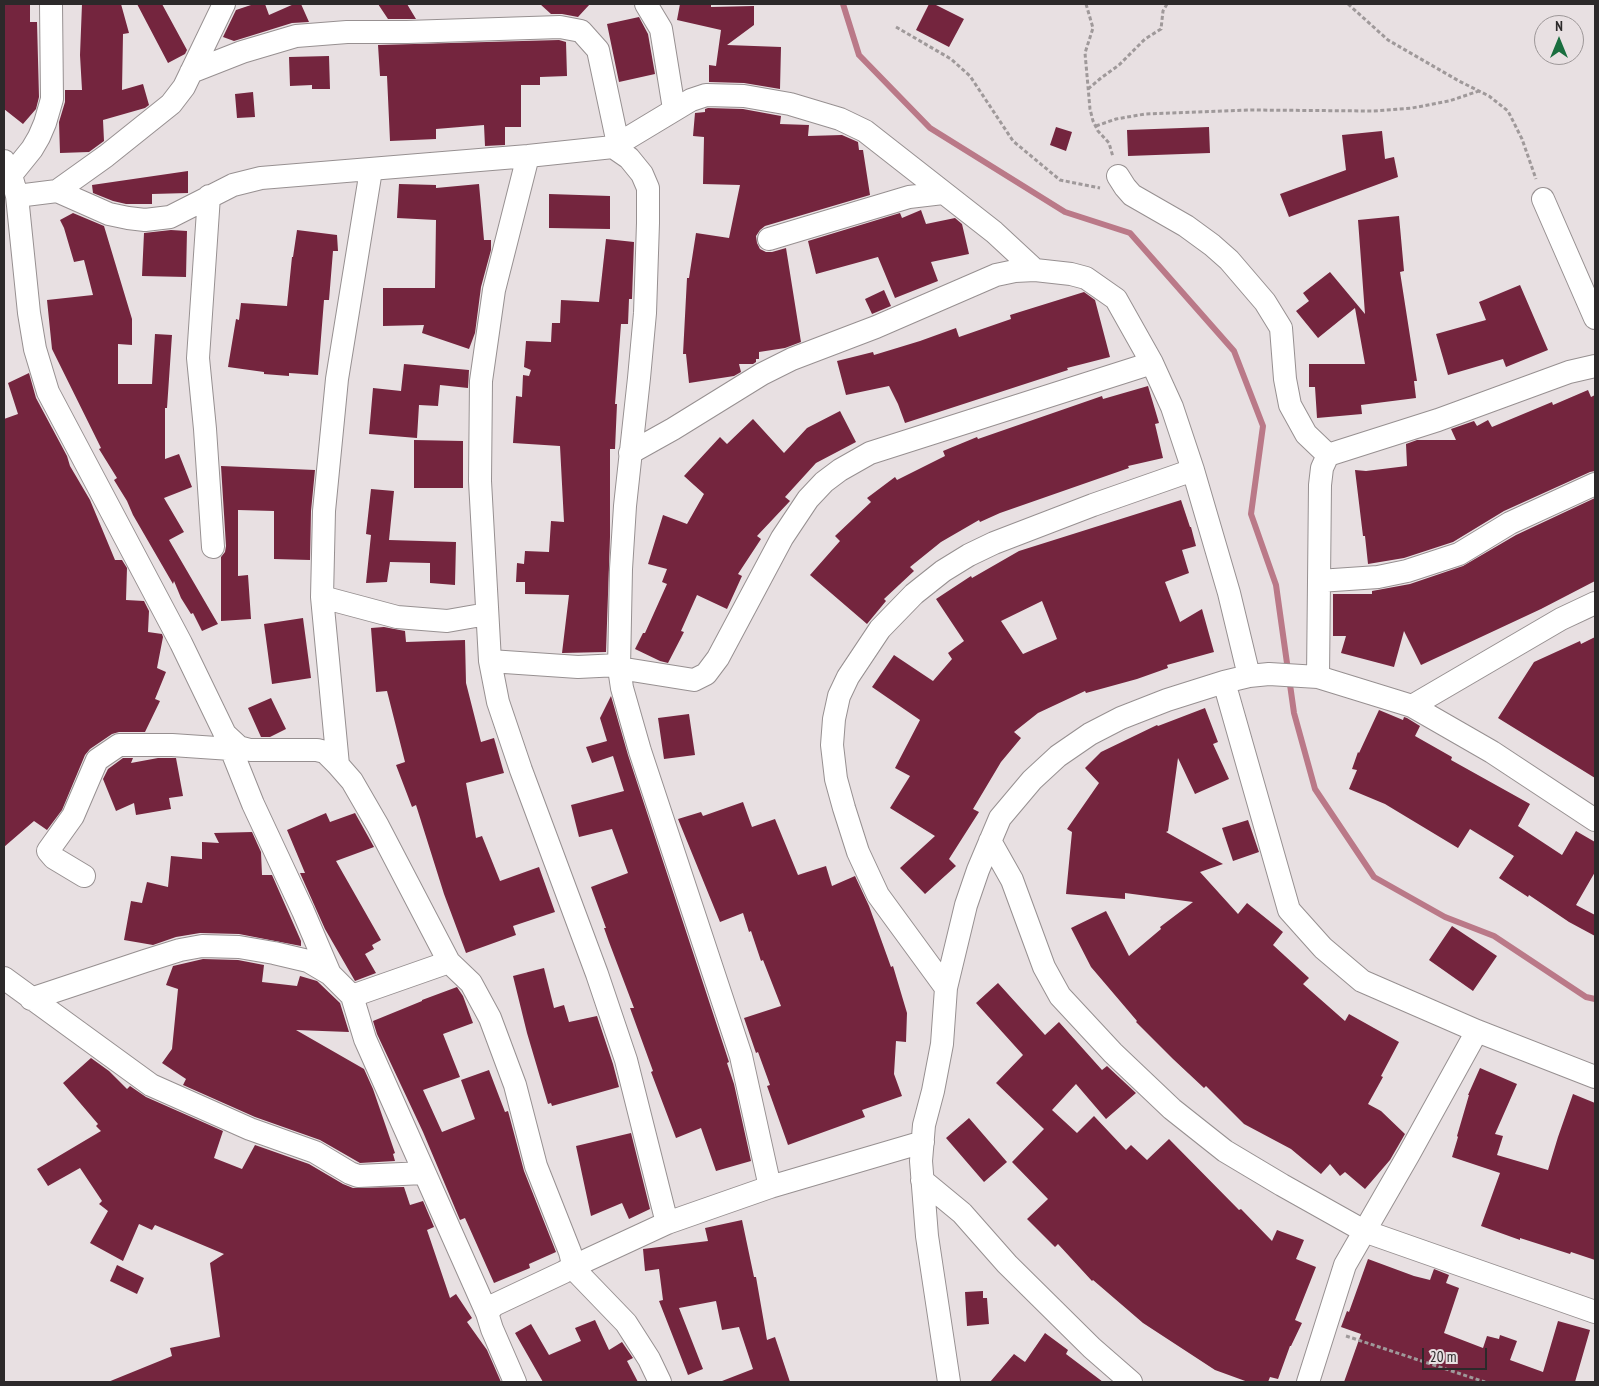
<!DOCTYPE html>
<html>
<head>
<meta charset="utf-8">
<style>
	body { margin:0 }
	#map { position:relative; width:1599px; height:1386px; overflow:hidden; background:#e8e0e2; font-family:"PT Sans Narrow",sans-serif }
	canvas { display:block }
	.frame { position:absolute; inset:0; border:5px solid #2c292a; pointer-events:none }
	.north { position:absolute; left:1534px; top:15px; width:50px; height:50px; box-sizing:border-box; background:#e8e0e2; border:1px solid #9d9798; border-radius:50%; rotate:0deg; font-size:14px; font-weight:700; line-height:20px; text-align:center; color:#2c292a }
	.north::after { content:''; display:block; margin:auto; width:18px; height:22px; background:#1a6e3f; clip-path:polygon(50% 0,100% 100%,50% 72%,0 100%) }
	.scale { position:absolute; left:1422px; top:1348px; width:65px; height:22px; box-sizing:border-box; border:2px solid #2c292a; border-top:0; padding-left:6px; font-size:15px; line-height:18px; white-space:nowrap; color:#2c292a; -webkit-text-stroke:4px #e8e0e2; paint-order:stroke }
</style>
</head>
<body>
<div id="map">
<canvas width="1599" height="1386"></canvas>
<div class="frame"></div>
<div class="north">N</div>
<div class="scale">20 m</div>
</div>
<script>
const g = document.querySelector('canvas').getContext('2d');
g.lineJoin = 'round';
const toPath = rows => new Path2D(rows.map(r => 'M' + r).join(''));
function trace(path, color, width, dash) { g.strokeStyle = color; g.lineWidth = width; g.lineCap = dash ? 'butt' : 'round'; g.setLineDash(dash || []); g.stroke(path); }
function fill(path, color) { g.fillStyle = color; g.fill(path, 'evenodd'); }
trace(toPath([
	[843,4,859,55,930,128,1065,212,1130,233,1234,351,1263,426,1251,514,1276,585,1294,713,1315,789,1374,877,1445,917,1494,936,1586,997,1595,999]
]), '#ba7988', 6);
fill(toPath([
	[4,4,30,4,30,22,37,22,39,97,36,109,23,124,4,109],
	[82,4,121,4,129,33,123,34,122,90,143,84,149,105,145,108,103,120,104,141,89,152,60,153,59,122,65,102,65,90,82,90,80,55],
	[137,4,162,4,187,50,185,54,168,63],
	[254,4,265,4,269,15,294,4,301,4,309,22,292,23,234,41,223,37,236,10],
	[378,4,407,4,416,19,388,19],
	[540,4,590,4,578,17,562,14,551,14],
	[680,4,711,4,711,7,754,6,754,25,727,45,781,47,780,89,744,83,709,82,709,65,716,66,721,30,677,20],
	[929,4,934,4,964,19,949,47,916,30],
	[639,17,648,34,655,74,619,82,607,24],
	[559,40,566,42,567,76,540,77,540,85,521,85,521,127,505,127,505,145,485,146,484,125,436,129,436,139,390,141,387,76,380,76,378,45],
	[329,56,330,89,312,89,312,85,290,86,289,57],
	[253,92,255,117,237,118,235,94],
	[708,108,743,109,781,116,780,124,809,125,808,136,842,135,858,142,859,150,863,150,870,195,765,226,760,230,756,236,757,243,760,249,766,252,772,252,786,248,801,342,785,348,759,352,759,359,756,359,756,362,753,364,739,364,741,372,734,376,689,383,686,354,683,354,687,278,689,278,696,233,729,238,740,185,703,184,704,137,693,136,695,113,705,112,705,109],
	[1056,127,1072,132,1066,151,1050,145],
	[1209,127,1210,153,1128,156,1127,130],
	[1382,131,1385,159,1394,157,1398,177,1289,217,1280,194,1346,170,1342,135],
	[188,171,188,193,152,194,152,204,126,204,113,201,93,193,92,185],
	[399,184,436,185,436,188,479,184,484,240,491,240,491,250,481,287,475,333,469,349,422,333,424,325,383,326,383,288,435,288,436,220,397,218],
	[549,194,610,196,610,229,549,228],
	[921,210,926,224,955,218,962,224,969,254,931,262,938,281,895,298,878,257,816,274,808,241,900,213,902,218],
	[73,213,104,226,132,319,132,345,118,344,118,384,152,384,155,334,172,335,167,408,165,408,165,459,179,454,192,487,164,498,184,532,169,540,218,624,202,631,193,613,191,614,181,598,174,581,173,584,133,515,127,501,114,480,117,478,99,449,101,448,52,349,47,300,93,295,84,260,74,262,64,228,60,220],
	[1399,216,1404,271,1400,272,1417,381,1414,381,1416,398,1361,405,1362,414,1317,418,1315,387,1309,387,1309,364,1365,364,1355,308,1318,338,1296,311,1309,301,1303,293,1330,272,1365,314,1358,220],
	[171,230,187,231,186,277,142,276,144,233],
	[297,230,337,235,338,251,333,251,329,300,324,300,318,375,289,373,289,376,264,374,264,372,228,367,236,319,239,320,241,303,287,306,292,257,293,257],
	[606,239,634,242,632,299,629,299,628,324,621,324,615,404,617,404,615,449,610,449,610,537,606,652,562,653,569,595,525,594,525,582,516,582,517,563,524,564,525,551,549,552,551,521,564,522,560,446,513,443,516,396,522,397,523,375,529,376,531,370,524,367,526,341,551,342,552,323,560,323,561,300,599,302],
	[1520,285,1548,350,1506,367,1503,359,1448,375,1436,334,1486,320,1479,302],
	[884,290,891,306,872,314,865,299],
	[1084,292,1095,300,1110,357,1067,368,1068,370,905,423,898,404,889,386,846,395,837,361,873,352,874,355,920,341,956,328,959,337,1011,319,1010,315],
	[404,364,469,370,468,388,440,385,438,406,419,405,417,438,369,434,373,388,401,391],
	[29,373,36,398,67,456,70,466,90,500,115,560,122,560,127,568,126,600,144,601,149,611,148,632,162,634,163,637,157,668,166,672,155,699,160,701,145,732,119,732,112,734,90,749,85,755,62,810,47,830,34,821,4,847,4,419,18,414,8,383],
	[1148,386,1159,423,1155,424,1163,458,1128,466,1129,468,1000,513,980,522,979,520,941,542,910,567,914,571,884,599,886,601,867,624,810,575,840,541,835,536,871,502,867,498,895,477,897,480,945,456,943,451,977,437,978,439,1102,396,1103,399],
	[1588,390,1591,397,1595,395,1595,471,1590,472,1504,511,1453,542,1404,558,1368,564,1365,536,1363,536,1355,470,1366,471,1407,466,1406,444,1417,440,1456,440,1451,429,1474,421,1477,426,1488,420,1492,427,1552,402,1553,405],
	[840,411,856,442,816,463,785,497,790,501,757,536,761,539,738,574,742,576,727,609,697,595,681,631,684,632,668,663,660,661,635,649,643,633,645,633,667,584,662,582,667,569,648,564,663,515,687,524,704,494,684,476,720,437,727,444,753,419,784,453,807,428],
	[414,440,463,441,463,488,414,488],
	[221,466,315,470,311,511,310,560,274,559,274,511,238,510,238,576,248,575,251,619,221,621,221,557,225,552,226,546],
	[371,489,394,491,389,540,456,542,455,585,430,583,430,563,390,562,387,582,366,583,371,535,366,534],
	[1595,498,1595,581,1541,609,1421,665,1404,631,1394,667,1341,653,1346,636,1333,636,1333,594,1372,594,1372,591,1410,584,1463,566,1516,535],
	[1181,500,1190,527,1191,527,1196,546,1182,550,1189,573,1165,582,1180,622,1202,609,1214,652,1167,665,1168,668,1137,679,1086,693,1085,691,1038,713,1014,732,1021,738,1001,762,973,809,979,812,949,859,956,866,925,894,900,868,935,836,890,808,910,776,895,768,920,720,872,687,894,655,933,681,952,659,948,653,964,641,936,599,971,576,972,578,1019,551],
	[1042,601,1057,639,1023,654,1001,621],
	[303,618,311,678,272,684,264,624],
	[384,627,405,631,406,642,465,640,466,683,481,742,494,738,504,773,466,783,476,838,482,836,500,881,539,867,555,912,513,926,516,935,466,953,444,894,416,805,412,807,396,765,405,762,387,691,376,692,371,628],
	[1595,637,1595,778,1498,718,1534,662,1580,641,1581,644],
	[611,696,628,755,728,1059,729,1062,727,1063,734,1084,751,1161,716,1171,701,1128,676,1138,651,1072,653,1071,630,1008,634,1008,609,942,604,928,606,928,591,887,628,873,612,829,579,837,571,805,624,791,613,756,592,763,586,747,607,741,600,718],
	[271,698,286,729,270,737,261,737,248,708],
	[1205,708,1218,742,1213,744,1229,779,1195,794,1178,758,1168,831,1166,832,1223,864,1200,872,1238,914,1247,903,1283,932,1273,945,1309,978,1303,984,1345,1021,1349,1014,1399,1042,1381,1076,1383,1077,1368,1104,1381,1111,1405,1134,1390,1160,1365,1189,1345,1172,1340,1176,1330,1164,1321,1174,1291,1149,1244,1124,1206,1086,1204,1088,1173,1059,1136,1022,1137,1021,1091,967,1071,928,1106,911,1129,956,1161,929,1160,927,1193,902,1125,893,1125,899,1066,894,1072,832,1067,829,1099,783,1085,768,1101,752,1157,725,1158,726],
	[1379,710,1403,720,1404,717,1407,718,1420,726,1415,736,1452,757,1451,760,1530,804,1518,826,1562,855,1576,831,1595,842,1595,872,1576,905,1595,915,1595,936,1569,922,1529,895,1528,897,1499,878,1514,856,1470,829,1458,848,1385,804,1349,789,1357,770,1352,769,1358,752,1359,753],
	[689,714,695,755,664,759,658,718],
	[123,758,133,758,131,763,158,758,176,758,183,796,169,798,171,809,136,815,134,803,116,811,103,779,108,769],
	[743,802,752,827,775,819,798,875,826,866,832,886,855,876,869,906,891,967,893,966,907,1013,906,1042,896,1041,894,1074,902,1096,862,1110,865,1117,788,1145,767,1086,770,1085,758,1052,756,1053,744,1018,781,1006,763,960,761,961,751,931,749,932,743,913,720,922,678,819,701,812,703,816],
	[326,813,330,822,355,813,374,847,336,861,381,940,372,945,374,949,365,954,376,973,355,981,325,929,300,873,305,873,287,830],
	[1248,820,1259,852,1233,861,1222,828],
	[252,832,261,852,262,875,272,875,301,941,301,946,239,934,200,933,176,937,153,945,124,940,131,901,142,903,147,882,168,887,171,856,202,859,202,842,219,843,214,833],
	[1452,926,1497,956,1473,991,1429,960],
	[203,959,238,960,264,965,262,982,297,986,300,976,317,981,340,1003,349,1032,296,1030,364,1069,373,1089,395,1153,393,1154,395,1161,360,1163,320,1140,255,1117,183,1085,186,1079,162,1063,172,1049,178,989,166,985,173,966],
	[544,968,554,1008,564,1005,569,1022,597,1016,613,1064,619,1087,552,1106,551,1103,548,1104,527,1033,513,976],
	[998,983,1045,1035,1059,1022,1102,1070,1107,1066,1136,1093,1106,1119,1076,1084,1052,1110,1077,1133,1094,1116,1126,1150,1131,1145,1147,1160,1169,1139,1239,1210,1241,1209,1272,1241,1277,1230,1304,1240,1296,1259,1316,1267,1295,1320,1302,1323,1291,1346,1290,1346,1278,1379,1270,1377,1268,1382,1248,1382,1215,1370,1143,1323,1093,1280,1092,1281,1058,1244,1055,1247,1027,1219,1048,1199,1012,1162,1044,1129,996,1083,1023,1055,976,1003],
	[457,987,463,996,473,1023,443,1034,460,1077,423,1090,442,1132,475,1119,461,1080,489,1070,505,1112,508,1111,524,1171,556,1252,529,1264,530,1268,494,1283,465,1218,460,1220,423,1132,377,1034,373,1021,422,1001,422,1000],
	[91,1058,109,1071,127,1089,130,1086,146,1097,223,1131,214,1158,242,1169,255,1145,309,1164,343,1184,353,1188,404,1187,410,1205,423,1201,434,1227,427,1230,450,1298,456,1294,472,1318,467,1322,487,1350,501,1382,108,1382,172,1356,170,1348,220,1337,210,1263,224,1254,155,1225,152,1230,139,1224,123,1261,90,1243,108,1211,99,1204,102,1201,80,1168,48,1186,37,1169,101,1131,96,1126,98,1124,63,1083],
	[1480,1068,1517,1084,1495,1134,1503,1136,1497,1155,1548,1170,1558,1137,1573,1094,1595,1103,1595,1260,1571,1252,1570,1254,1520,1238,1520,1240,1481,1226,1500,1173,1452,1157,1458,1137,1457,1136,1469,1095,1468,1095],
	[969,1118,1007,1162,984,1182,946,1138],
	[631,1133,650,1209,629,1219,622,1203,591,1216,576,1146],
	[742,1220,754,1277,756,1277,767,1340,775,1337,790,1382,722,1382,722,1381,753,1369,739,1327,722,1330,716,1301,679,1308,703,1369,688,1375,659,1301,663,1300,659,1269,645,1271,643,1249,708,1241,705,1228],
	[1368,1259,1414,1276,1430,1280,1434,1269,1449,1275,1446,1283,1459,1288,1444,1333,1483,1348,1487,1336,1499,1339,1500,1335,1517,1341,1510,1360,1543,1372,1558,1321,1590,1330,1575,1382,1344,1382,1361,1334,1341,1327,1347,1311,1349,1312],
	[117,1265,144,1278,137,1294,110,1281],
	[983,1291,983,1298,987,1298,989,1324,967,1326,965,1292],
	[595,1320,609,1350,622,1342,633,1358,627,1361,638,1382,543,1382,515,1333,531,1324,549,1355,581,1341,575,1328],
	[1045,1333,1068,1350,1066,1354,1103,1382,990,1382,1014,1354,1025,1362]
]), '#74253e');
const street = toPath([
	[646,4,661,29,674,109],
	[191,72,242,52,296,36,347,32,407,32,560,27,581,31,598,50,618,144],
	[613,147,691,100,706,95,744,96,790,104,840,119,865,131,994,232,1035,270],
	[528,156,494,290,481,381,480,481,490,661,498,702,521,770,597,974,626,1060,667,1223],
	[4,161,11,175,17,196,29,313,35,349,48,392,181,643,225,734,239,747,250,750,317,750,325,752,338,765,352,781,378,826,449,962,471,983,490,1018,515,1085,536,1166,570,1252,572,1260,572,1267,564,1272,494,1305,487,1313,492,1329,515,1382],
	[11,175,32,149,39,137,45,123,52,99,51,4],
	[1118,176,1125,187,1132,195,1186,226,1212,245,1229,260,1265,302,1281,328,1285,379,1290,405,1306,434,1328,455],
	[57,191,109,214,128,218,145,220,170,217,233,185,261,178,528,156,613,147,629,158,642,174,648,188,648,223,645,313,639,378,625,506,621,569,619,668,622,688,640,751,741,1056,770,1187],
	[17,196,57,191,106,156,171,104,184,87,224,4],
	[209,196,198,358,205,429,213,547],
	[1543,199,1595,318],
	[769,239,909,197,943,193],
	[630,453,673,429,762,374,792,359,876,327,996,275,1015,271,1035,270,1071,274,1086,278,1116,299,1152,363,1172,407,1193,470,1229,593,1249,676],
	[1319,581,1378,577,1407,571,1459,554,1510,523,1595,484],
	[322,597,397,617,447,621,487,614],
	[490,661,578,667,619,665],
	[619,668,694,680,706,674,718,658,782,538,808,499,824,482,840,470,870,453,1152,363],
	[1318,677,1320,485,1322,468,1328,455,1438,420,1569,372,1595,366],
	[1224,682,1289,910,1323,948,1362,981,1477,1031,1595,1077],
	[1412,706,1561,619,1595,603],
	[225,734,253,804,303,911,330,974],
	[338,765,322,597,324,511,337,379,371,170],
	[990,841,1012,880,1044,967,1060,996,1113,1053,1172,1109,1225,1151,1282,1185,1364,1231,1595,1312],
	[84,876,54,858,48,851,73,816,97,760,119,745,172,745,231,749],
	[4,978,151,1085,250,1129,315,1152,350,1173,358,1176,424,1173],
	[946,988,878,895,858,852,844,808,836,779,832,745,834,719,839,696,848,677,880,629,914,594,943,571,969,555,994,543,1093,505,1193,470],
	[352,996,449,962],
	[31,999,145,961,180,950,202,946,239,947,274,953,308,961,330,974,352,996,365,1039,487,1313],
	[922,1180,962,1213,1007,1264,1092,1348,1131,1382],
	[660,1382,649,1359,626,1323,572,1267,667,1223,770,1187,923,1142],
	[949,1382,927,1236,921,1161,924,1125,933,1091,942,1044,946,988,966,905,978,870,1000,818,1032,780,1058,756,1090,734,1121,718,1167,700,1224,682,1249,676,1269,674,1318,677,1412,706,1492,752,1595,820],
	[1308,1382,1345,1265,1409,1154,1477,1031]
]);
trace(street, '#979091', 24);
trace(toPath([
	[1086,4,1093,28,1085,53,1090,109,1093,121,1098,131,1109,143,1113,157],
	[1348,4,1388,40,1459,81,1489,96,1508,111,1522,139,1536,179],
	[896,27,951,59,970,76,1013,141,1060,180,1100,188],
	[1088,89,1101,78,1119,65,1145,39,1161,29,1163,11,1167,4],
	[1096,126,1116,119,1145,114,1251,110,1373,111,1412,108,1449,101,1479,91],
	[1346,1336,1485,1382]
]), '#9f999a', 3, [4, 2.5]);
trace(street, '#fff', 22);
</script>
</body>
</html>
